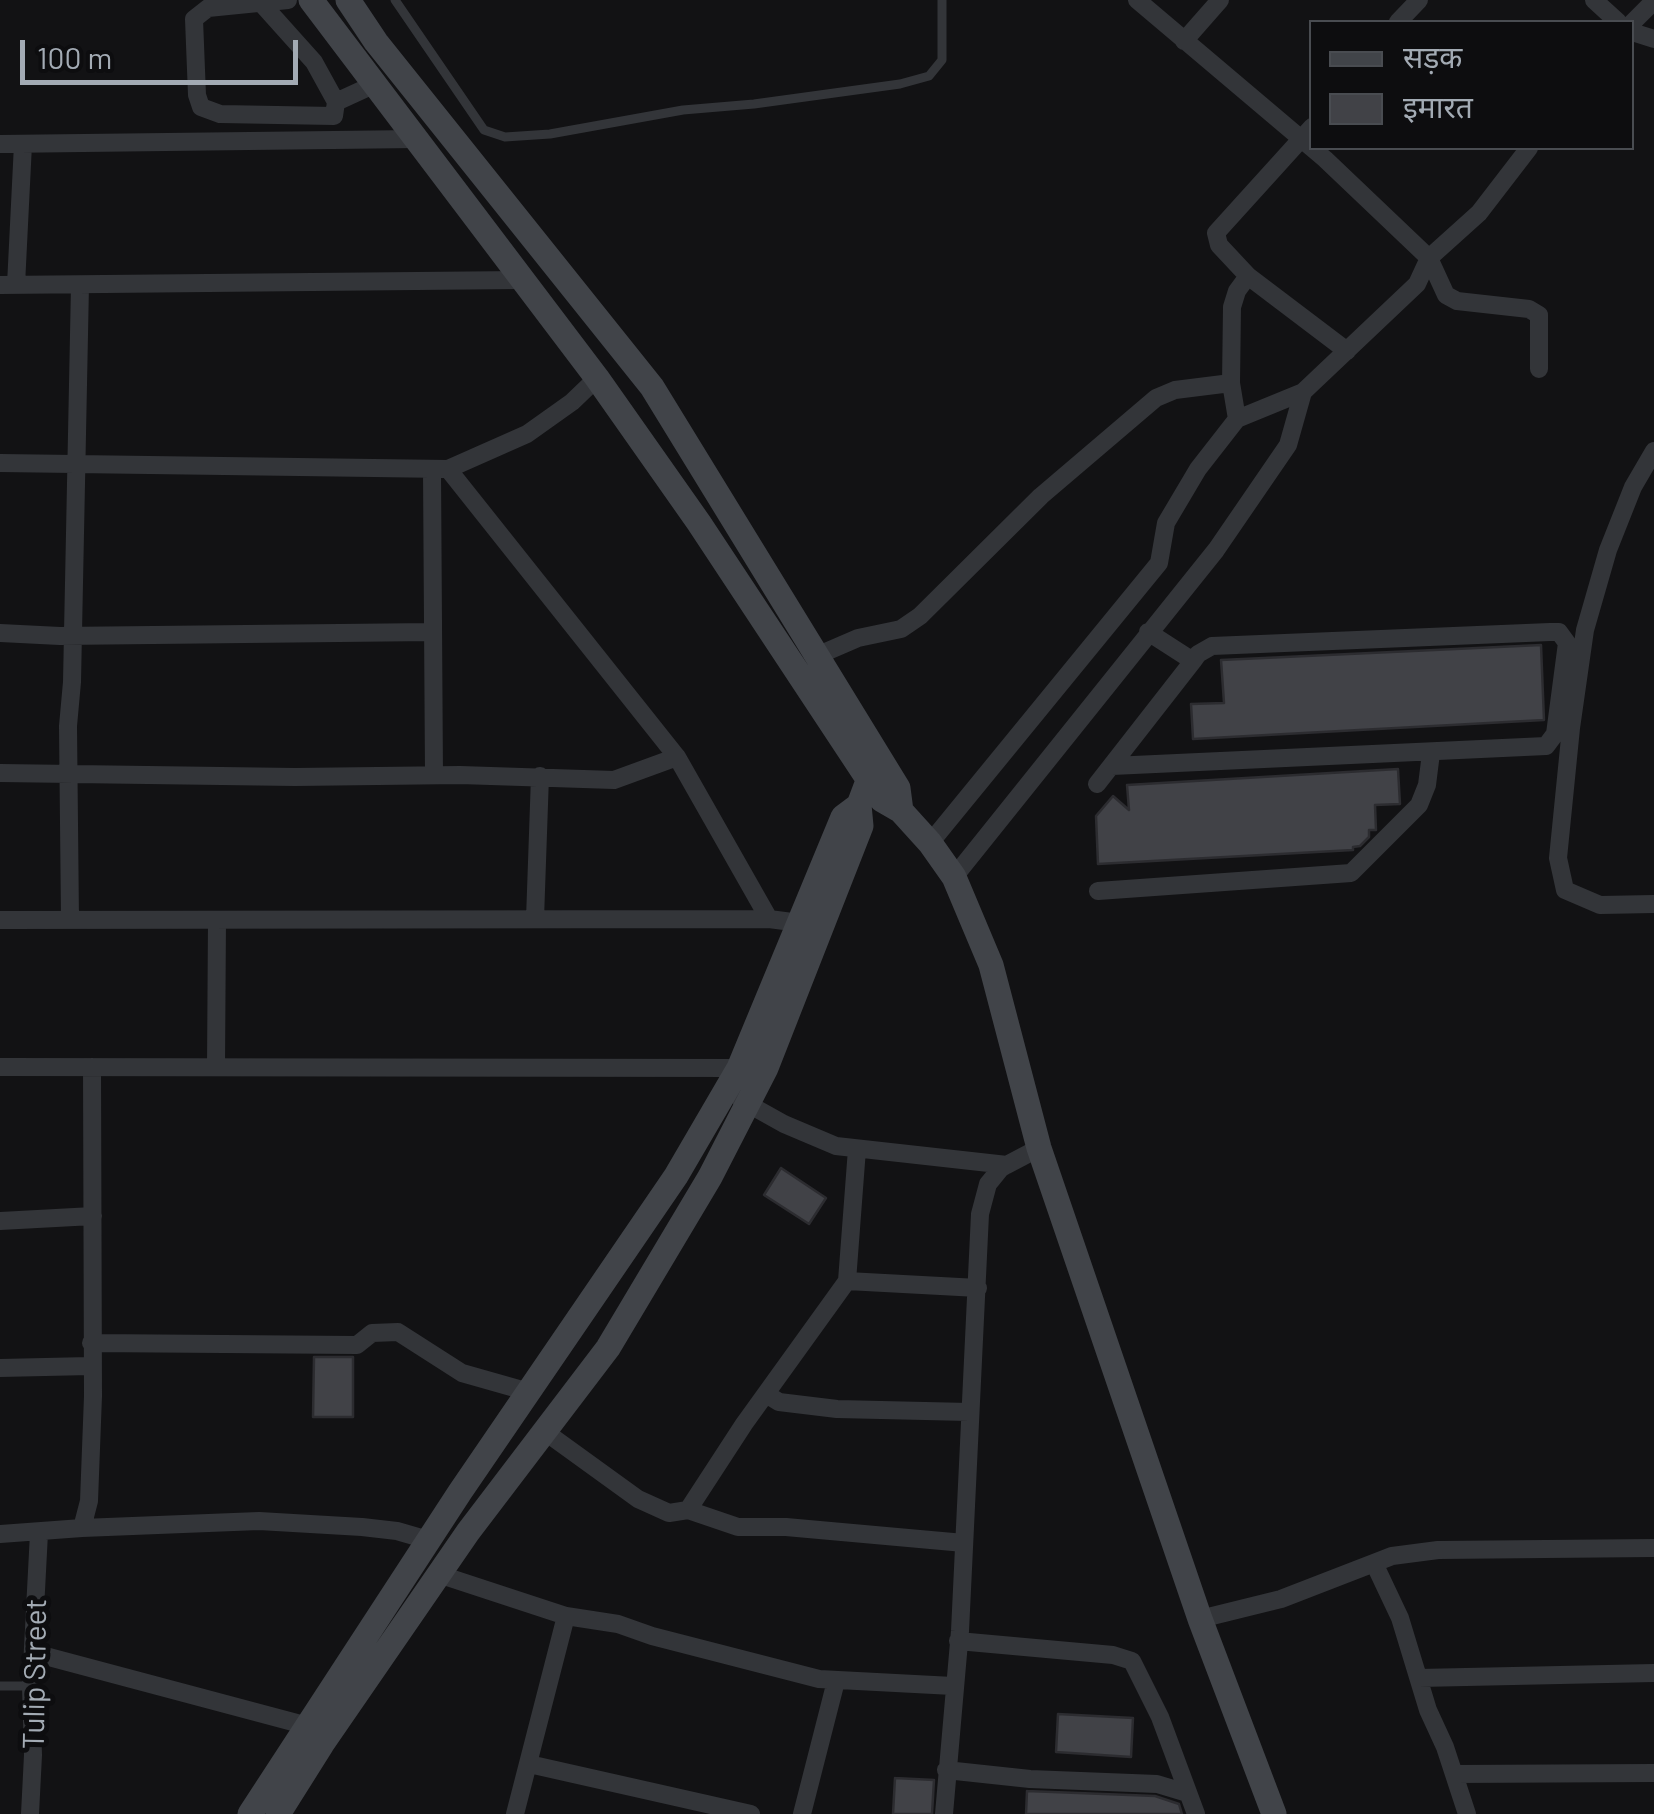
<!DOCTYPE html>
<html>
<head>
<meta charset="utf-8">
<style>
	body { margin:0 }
	#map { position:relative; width:1654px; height:1814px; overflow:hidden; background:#121214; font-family:Barlow,"Noto Sans Devanagari",sans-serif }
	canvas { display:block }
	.legend { position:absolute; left:1309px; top:20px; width:325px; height:130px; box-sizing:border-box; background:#0d0d0f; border:2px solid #494c51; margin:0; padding:12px 18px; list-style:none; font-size:30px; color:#a3abb4 }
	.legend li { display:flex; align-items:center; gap:20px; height:50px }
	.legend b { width:50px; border:2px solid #494c51 }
	.scale { position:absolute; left:20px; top:40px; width:278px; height:45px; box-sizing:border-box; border:5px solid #a3abb4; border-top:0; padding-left:12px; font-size:30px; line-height:35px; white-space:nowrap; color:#a3abb4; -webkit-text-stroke:8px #0d0d0f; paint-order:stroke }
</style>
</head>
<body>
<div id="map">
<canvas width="1654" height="1814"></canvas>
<ul class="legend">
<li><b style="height:12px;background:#414449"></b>सड़क</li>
<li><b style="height:28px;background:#414247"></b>इमारत</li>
</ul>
<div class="scale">100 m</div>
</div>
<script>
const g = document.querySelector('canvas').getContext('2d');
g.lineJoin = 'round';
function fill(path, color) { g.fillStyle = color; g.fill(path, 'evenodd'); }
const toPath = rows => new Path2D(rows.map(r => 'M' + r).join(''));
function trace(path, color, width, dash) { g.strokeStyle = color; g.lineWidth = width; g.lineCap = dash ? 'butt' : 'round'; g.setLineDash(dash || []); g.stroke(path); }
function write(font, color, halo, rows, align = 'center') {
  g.font = font + ' Barlow,sans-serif'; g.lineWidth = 10; g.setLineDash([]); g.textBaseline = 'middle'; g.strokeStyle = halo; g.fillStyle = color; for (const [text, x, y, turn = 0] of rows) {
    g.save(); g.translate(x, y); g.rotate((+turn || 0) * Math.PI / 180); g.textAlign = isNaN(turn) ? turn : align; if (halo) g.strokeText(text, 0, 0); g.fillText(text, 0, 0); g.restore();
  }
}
const building = toPath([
	[1541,645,1544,720,1193,739,1191,704,1224,703,1221,660,1541,645],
	[1398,769,1400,804,1375,805,1376,830,1369,830,1369,837,1360,846,1353,847,1353,850,1098,864,1096,816,1113,796,1129,810,1127,785,1398,769],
	[781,1168,826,1198,809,1224,764,1195,781,1168],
	[314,1357,353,1357,353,1417,313,1417,314,1357],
	[1058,1714,1133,1718,1131,1757,1056,1752,1058,1714],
	[895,1778,934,1780,932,1814,893,1814,895,1778],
	[1027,1791,1155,1796,1179,1804,1182,1814,1026,1814,1027,1791]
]);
fill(building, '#414247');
trace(building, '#2c2c30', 2.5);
trace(toPath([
	[395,0,484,130,505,137,550,134,683,110,754,104,900,84,929,76,942,60,942,0],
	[0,1686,31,1686]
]), '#333539', 9);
trace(toPath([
	[1137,0,1325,159,1429,258,1446,295,1457,301,1529,309,1539,315,1539,369],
	[1594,0,1618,22],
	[262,4,314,62,336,102,334,116,220,114,201,107,197,95,194,19,208,8,288,0],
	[1398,22,1419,0],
	[1632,23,1654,1],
	[1632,32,1654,39],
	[1184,41,1220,0],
	[336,102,373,85],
	[1312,127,1216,233,1219,245,1248,276,1347,351],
	[0,144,416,139],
	[0,285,520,280],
	[16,285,23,144],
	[1231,383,1232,307,1237,291,1248,276],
	[1654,451,1633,487,1608,550,1585,630,1571,728,1558,858,1565,890,1600,905,1654,904],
	[0,463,448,469,527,434,572,402,597,378],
	[448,469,677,757,769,919,800,923],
	[432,471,434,775],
	[1148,632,1193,661],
	[0,633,60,636,432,632],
	[814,657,858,638,901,629,920,616,1041,496,1156,398,1175,390,1231,383,1237,419],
	[0,773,295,777,460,775,614,780,677,757],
	[1097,784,1193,661,1198,654,1212,646,1550,632,1559,632,1567,643,1555,734,1546,746,1112,766],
	[930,843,1159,563,1166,523,1198,469,1237,419,1303,392,1417,284,1429,258,1479,213,1529,148],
	[954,877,1216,550,1288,445,1303,392],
	[1098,891,1351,873,1419,805,1427,785,1431,753],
	[535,919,540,776],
	[0,920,769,919],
	[70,920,68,726,72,682,80,285],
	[216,1066,217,920],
	[0,1067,739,1068],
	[741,1100,784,1124,836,1146,1007,1165],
	[0,1221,93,1216],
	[847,1281,978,1288],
	[91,1343,357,1345,372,1333,398,1332,462,1373,529,1392],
	[0,1368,90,1366],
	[766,1394,779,1402,837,1409,969,1412],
	[544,1431,638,1499,669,1513,688,1510,738,1527,786,1527,964,1543],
	[688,1510,744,1424,847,1281,857,1149],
	[82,1528,259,1521,362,1527,397,1531,428,1540],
	[0,1534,82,1528,89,1501,93,1396,92,1067],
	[1374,1563,1392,1556,1438,1550,1654,1548],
	[438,1574,566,1616,618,1624,652,1636,819,1679,953,1686],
	[1200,1619,1281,1599,1374,1563,1400,1618,1428,1710,1445,1747,1467,1814],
	[958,1641,1113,1655,1132,1661,1160,1717,1196,1814],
	[34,1653,308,1726,314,1734],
	[1419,1678,1654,1673],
	[529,1764,751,1814],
	[946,1770,1030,1779,1157,1784,1187,1793],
	[1454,1774,1654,1773],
	[30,1814,33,1755,31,1686,39,1533],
	[515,1814,566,1616],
	[802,1814,836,1681],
	[944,1814,960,1631,980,1214,988,1184,1001,1168,1039,1148]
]), '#333539', 18);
trace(toPath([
	[311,0,597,378,699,523,882,800,901,811,930,843,954,877,991,965,1039,1148,1200,1619,1274,1814],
	[348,0,376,42,652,387,898,788,901,811],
	[250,1814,460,1492,676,1176,739,1068,843,817,859,805],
	[278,1814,322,1744,468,1532,608,1348,710,1177,766,1068,861,826,859,805,877,757]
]), '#414449', 25);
write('30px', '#a3abb4', '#0d0d0f', [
	["Tulip Street",35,1674,-89]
]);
</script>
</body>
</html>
